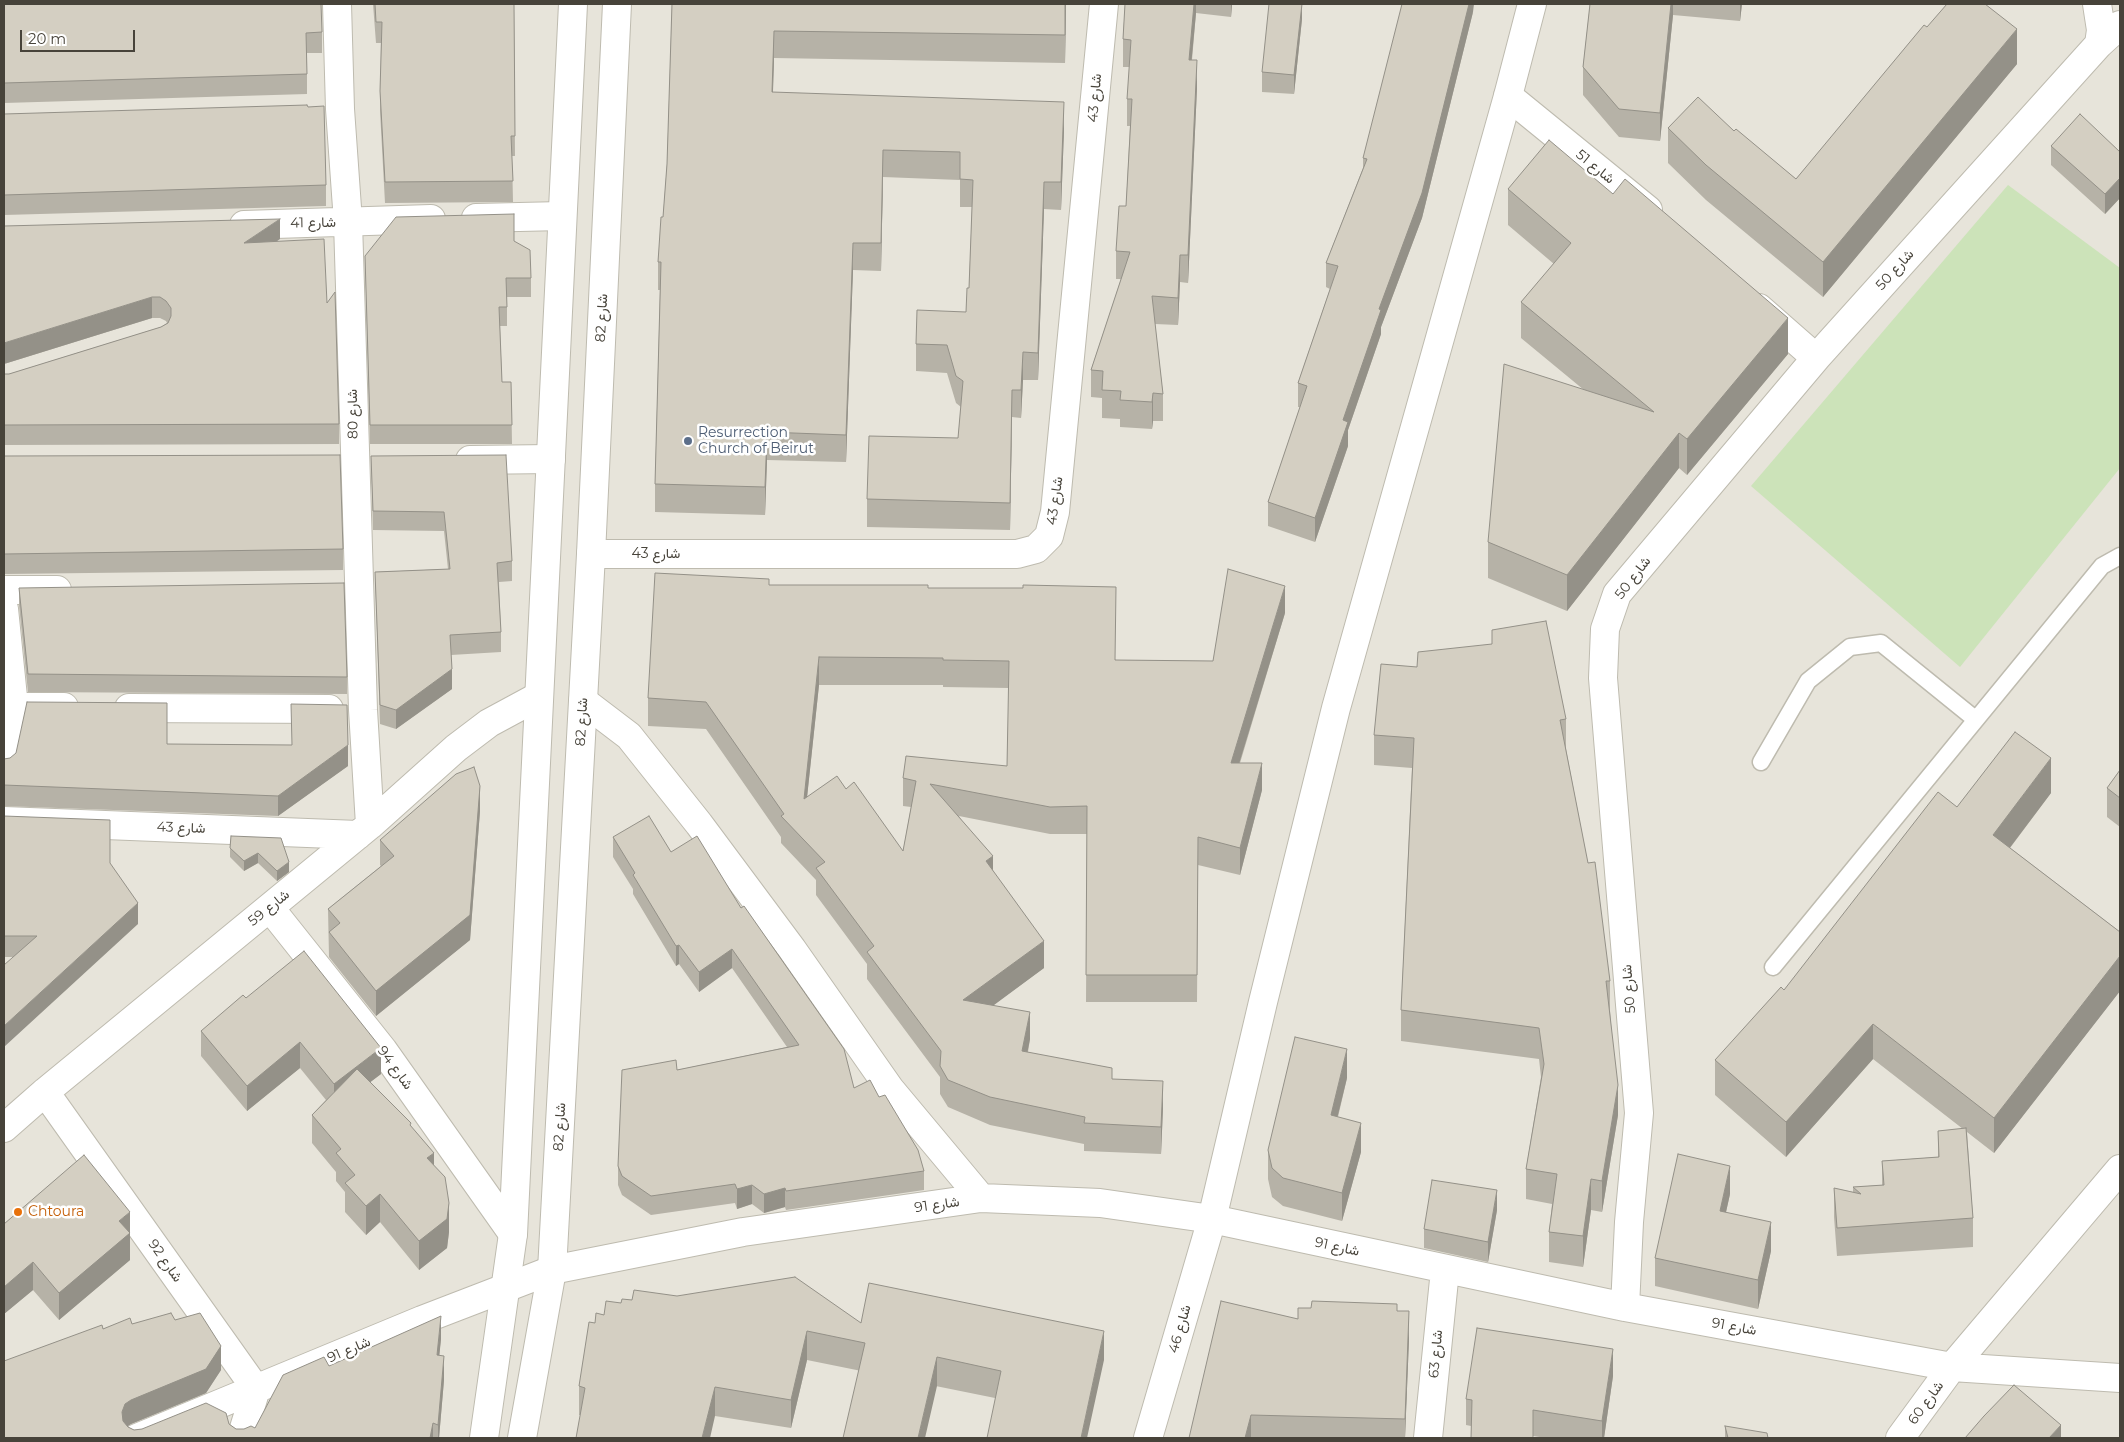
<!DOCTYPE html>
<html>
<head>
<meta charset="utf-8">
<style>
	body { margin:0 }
	#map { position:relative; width:2124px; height:1442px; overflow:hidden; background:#f4f2eb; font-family:Montserrat,sans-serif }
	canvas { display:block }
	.frame { position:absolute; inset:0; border:5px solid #47433a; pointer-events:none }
	.scale { position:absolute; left:20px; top:30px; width:115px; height:22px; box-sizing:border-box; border:2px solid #47433a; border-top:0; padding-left:6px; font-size:15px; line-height:18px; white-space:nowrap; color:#47433a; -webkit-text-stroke:4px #fff; paint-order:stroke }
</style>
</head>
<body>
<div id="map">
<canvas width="2124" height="1442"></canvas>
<div class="frame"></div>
<div class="scale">20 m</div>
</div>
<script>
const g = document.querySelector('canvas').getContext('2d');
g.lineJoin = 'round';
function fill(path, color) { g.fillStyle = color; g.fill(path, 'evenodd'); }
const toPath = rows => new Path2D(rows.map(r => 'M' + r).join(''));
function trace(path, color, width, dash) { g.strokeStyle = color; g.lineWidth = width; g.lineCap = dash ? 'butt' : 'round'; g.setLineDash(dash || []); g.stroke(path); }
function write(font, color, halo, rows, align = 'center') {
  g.font = font + ' Montserrat,Vazirmatn,sans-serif'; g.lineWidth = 5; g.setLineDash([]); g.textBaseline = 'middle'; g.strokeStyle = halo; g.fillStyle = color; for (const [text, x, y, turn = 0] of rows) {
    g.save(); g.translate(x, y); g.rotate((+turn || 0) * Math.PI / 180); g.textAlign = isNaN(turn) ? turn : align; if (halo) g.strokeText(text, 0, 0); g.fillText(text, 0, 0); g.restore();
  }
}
fill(toPath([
	[4,4,2120,4,2120,1438,4,1438]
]), '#e7e4da');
fill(toPath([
	[2008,185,2120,268,2120,468,1960,667,1751,486]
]), '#cce3b9');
const service = toPath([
	[1761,762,1808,681,1850,647,1881,643,1975,719],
	[1773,967,2102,566,2120,556]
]);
const minor = toPath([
	[337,4,340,109,348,222,363,710,370,825],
	[2097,4,2101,30,2099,44],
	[1508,96,1648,210],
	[476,218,562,216],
	[244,225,431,219],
	[1759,308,1816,358],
	[470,460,551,459],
	[591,554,1017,554,1036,549,1049,536,1055,512,1104,4],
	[4,590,57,590],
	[4,609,14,707,4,764],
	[4,697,14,707,64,707],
	[583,701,629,736,699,824,792,949,890,1089,981,1198],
	[129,708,329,709],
	[4,821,358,835],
	[270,908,383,1050,513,1234],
	[45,1092,256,1389,241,1438],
	[4,1128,45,1092,370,825,456,748,489,723,539,696],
	[1625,1307,1629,1222,1639,1113,1603,678,1605,629,1617,594,1816,358,2099,44,2120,25],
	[137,1438,422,1320,552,1270,743,1232,981,1198,1100,1203,1212,1219,1625,1307,1952,1367,2120,1378],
	[1428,1438,1445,1270],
	[1900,1438,1952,1367,2120,1169]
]);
const tertiary = toPath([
	[484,1438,513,1234,573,4],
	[522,1438,552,1270,591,554,617,4],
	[1148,1438,1212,1219,1263,1002,1336,708,1508,96,1532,4]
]);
trace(service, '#bebbaf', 19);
trace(minor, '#bebbaf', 30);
trace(tertiary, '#bebbaf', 30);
trace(service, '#fff', 16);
trace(minor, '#fff', 28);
trace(tertiary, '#fff', 28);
fill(toPath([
	[4,4,322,32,322,53,307,53,307,94,4,103],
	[373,4,514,4,515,156,512,156,513,202,385,203,380,111,381,43,376,43],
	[672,4,1066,4,1065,63,774,58,773,92,1064,130,1061,210,1044,209,1038,380,1023,380,1021,418,1012,417,1010,530,867,527,867,499,958,438,961,407,956,403,947,373,916,371,916,344,966,312,969,288,972,207,960,207,960,180,883,177,881,271,853,270,846,462,767,460,765,515,655,512,655,484,660,290,658,290,658,262,663,217,667,164],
	[1125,4,1232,4,1231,17,1196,13,1192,60,1197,88,1188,283,1180,282,1178,325,1155,324,1163,394,1163,421,1153,421,1152,429,1120,427,1120,419,1102,418,1102,398,1091,397,1091,370,1121,279,1116,279,1116,251,1126,206,1130,126,1127,126,1127,99,1130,67,1123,67,1123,39],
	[1302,4,1302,19,1294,94,1262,92,1262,72],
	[1590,4,1742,4,1740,21,1673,15,1660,141,1619,137,1583,95,1583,67],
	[1473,12,1422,218,1381,327,1381,334,1348,430,1348,446,1315,542,1268,526,1268,502,1300,407,1298,407,1298,383,1330,289,1326,287,1326,263,1363,168,1363,158],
	[1927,27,2017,64,1823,297,1706,200,1668,163,1668,128,1734,131,1796,179],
	[4,114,326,185,326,206,4,215],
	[2051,146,2120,152,2120,198,2105,214,2051,165],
	[1508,189,1788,354,1687,475,1679,468,1567,611,1488,578,1488,542,1584,390,1521,338,1521,302,1554,264,1508,225],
	[280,239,277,241,327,303,339,424,339,444,4,445,4,374,9,374,161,327,167,323,166,321,160,318,152,318,4,364],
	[365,256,531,278,531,297,507,297,507,326,500,326,502,382,511,382,512,444,370,444],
	[4,456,343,549,343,570,4,574],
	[371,456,512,561,512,581,499,582,501,632,501,652,451,655,452,689,396,729,380,724,375,572,448,569,444,531,373,530],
	[769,585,928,588,1116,660,1213,661,1285,613,1240,763,1262,790,1240,875,1198,865,1197,1002,1086,1002,1087,834,1050,834,959,816,993,871,1044,968,993,1005,1030,1039,1028,1052,1112,1079,1163,1108,1161,1154,1084,1151,1084,1144,990,1125,948,1107,940,1094,940,1077,867,979,867,964,816,895,816,880,781,843,781,837,706,729,648,726,648,698],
	[819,685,943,685,943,687,1009,688,1007,766,903,778,903,806,911,807,903,851,846,789,807,797],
	[19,588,347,677,347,694,28,692,19,605],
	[1492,630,1566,719,1566,749,1610,981,1610,1011,1618,1115,1602,1212,1591,1210,1583,1267,1549,1262,1549,1232,1552,1204,1526,1199,1526,1169,1541,1077,1539,1059,1401,1041,1401,1010,1412,768,1374,765,1374,735,1417,667,1492,644],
	[167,744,348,766,278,816,4,806,4,759],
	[2120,770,2120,827,2107,817,2107,788],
	[2051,793,2010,848,2120,932,2120,991,1994,1153,1967,1132,1973,1218,1973,1247,1837,1256,1834,1217,1834,1188,1853,1192,1853,1187,1882,1185,1882,1161,1938,1157,1938,1131,1963,1129,1873,1059,1786,1157,1715,1095,1715,1060,1784,990,1957,807],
	[480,811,470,940,376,1016,329,957,328,909,381,866,380,865,380,840],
	[4,816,110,864,138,924,13,957,4,957],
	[231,836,289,872,277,881,258,863,244,871,230,857,230,848],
	[613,837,671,852,741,908,854,1088,924,1171,924,1190,786,1210,785,1207,764,1213,752,1204,737,1209,735,1203,651,1215,622,1195,618,1185,618,1166,677,1070,787,1047,732,968,699,992,679,964,676,966,633,894,633,889,613,857],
	[246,998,381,1074,370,1082,411,1128,434,1165,449,1232,447,1248,419,1270,380,1222,366,1235,345,1212,345,1192,336,1181,336,1172,312,1143,312,1115,326,1100,300,1068,247,1111,201,1056,201,1031],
	[1347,1078,1338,1117,1361,1152,1342,1221,1283,1206,1272,1197,1268,1179,1268,1150],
	[1730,1194,1726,1212,1771,1251,1758,1309,1655,1286,1655,1258],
	[1497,1210,1488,1262,1424,1248,1424,1229],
	[4,1224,130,1239,130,1260,59,1320,33,1290,4,1314],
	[632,1300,861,1323,1104,1360,995,1398,807,1360,791,1428,715,1416,579,1415,579,1386,595,1323,604,1315,621,1303],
	[1397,1311,1409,1339,1405,1438,1189,1438,1298,1319],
	[175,1320,221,1370,206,1393,131,1424,127,1426,134,1430,229,1424,236,1429,244,1429,255,1428,329,1366,441,1339,439,1355,444,1380,439,1438,4,1438,103,1329,132,1324],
	[1613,1376,1604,1438,1546,1438,1533,1436,1533,1438,1471,1438,1471,1426,1466,1425,1466,1399],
	[1725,1426,1768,1438,1725,1438]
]), '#b6b2a7');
fill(toPath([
	[1065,4,1066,4,1065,63],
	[1194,4,1196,4,1196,13,1189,87,1189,60],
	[1231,4,1232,4,1231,17],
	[1302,4,1302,19,1294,94,1294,75],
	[1469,4,1474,4,1473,12,1422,218,1381,327,1381,334,1348,430,1348,446,1315,542,1315,518,1343,420],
	[1671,4,1673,4,1673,15,1660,141,1660,113],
	[1740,4,1742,4,1740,21],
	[2017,29,2017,64,1823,297,1823,262],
	[774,31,774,58,772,120,772,92],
	[1197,60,1197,88,1188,283,1188,255],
	[1064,102,1064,130,1061,210,1061,182],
	[883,150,883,177,881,271,881,243],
	[2120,178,2120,198,2105,214,2105,194],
	[1044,182,1044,209,1038,380,1038,353],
	[280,219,280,239,244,263,244,243],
	[853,243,853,270,846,462,846,435],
	[1180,255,1180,282,1178,325,1178,298],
	[152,297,152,318,4,364,4,343],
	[1788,318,1788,354,1687,475,1687,439],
	[1023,352,1023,380,1021,418,1021,390],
	[1012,390,1012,417,1010,530,1010,503],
	[1153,393,1153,421,1152,429,1152,402],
	[767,432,767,460,765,515,765,487],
	[1679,433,1679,468,1567,611,1567,575],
	[1285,586,1285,613,1231,790,1231,763],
	[819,657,819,685,804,826,804,799],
	[452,669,452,689,396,729,396,710],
	[348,745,348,766,278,816,278,796],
	[2051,758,2051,793,1993,870,1993,835],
	[1262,763,1262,790,1240,875,1240,848],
	[4,785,5,785,5,805,4,806],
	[480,786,480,811,470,940,376,1016,376,991],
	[258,853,258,863,244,871,244,861],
	[993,856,993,883,986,861],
	[289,862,289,872,277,881,277,871],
	[138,903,138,924,4,1047,4,1026],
	[1044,941,1044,968,963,1028,963,1000],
	[679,945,679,964,676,966,676,946],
	[732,949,732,968,699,992,699,972],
	[2120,956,2120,991,1994,1153,1994,1118],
	[1030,1012,1030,1039,1022,1079,1022,1051],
	[1873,1024,1873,1059,1786,1157,1786,1122],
	[300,1042,300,1068,247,1111,247,1086],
	[381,1048,381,1074,334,1110,334,1084],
	[1347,1049,1347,1078,1331,1143,1331,1115],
	[1163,1081,1163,1108,1161,1154,1161,1127],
	[1618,1085,1618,1115,1602,1212,1602,1181],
	[1361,1123,1361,1152,1342,1221,1342,1193],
	[434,1153,434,1181,427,1158],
	[1730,1166,1730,1194,1720,1239,1720,1211],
	[1591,1179,1591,1210,1583,1267,1583,1236],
	[752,1185,752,1204,737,1209,737,1189],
	[785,1188,785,1207,764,1213,764,1194],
	[1497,1190,1497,1210,1488,1262,1488,1242],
	[380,1194,380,1222,366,1235,366,1206],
	[449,1203,449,1232,447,1248,419,1270,419,1241],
	[130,1212,130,1260,59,1320,59,1293,119,1221],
	[1771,1222,1771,1251,1758,1309,1758,1280],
	[33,1262,33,1290,4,1314,4,1287],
	[1409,1311,1409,1339,1405,1438,1405,1419],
	[441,1316,441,1339,437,1379,437,1355],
	[807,1331,807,1360,791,1428,791,1400],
	[1104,1331,1104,1360,1087,1438,1081,1438],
	[221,1346,221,1370,206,1393,131,1424,125,1428,122,1435,122,1412,125,1404,131,1400],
	[1613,1349,1613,1376,1604,1438,1602,1438,1602,1421],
	[444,1356,444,1380,439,1438,438,1438,438,1425],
	[937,1357,937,1386,925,1438,918,1438],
	[715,1387,715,1416,710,1438,702,1438],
	[1251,1415,1251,1438,1245,1438],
	[433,1423,433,1438,430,1438],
	[2061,1425,2061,1438,2049,1438]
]), '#949188');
const building = toPath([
	[4,4,321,4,322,32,306,33,307,74,4,83,4,4],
	[375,4,514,4,515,136,511,136,513,181,385,182,380,91,382,22,376,22,375,4],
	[672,4,1065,4,1065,35,774,31,772,92,1064,102,1061,182,1044,182,1038,353,1023,352,1021,390,1012,390,1010,503,867,499,869,436,958,438,963,381,956,376,947,345,916,344,917,310,966,312,967,288,969,288,973,180,960,179,960,152,883,150,881,243,853,243,846,435,767,432,765,487,655,484,661,262,658,262,661,217,663,217,667,164,672,4],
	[1125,4,1194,4,1189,60,1197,60,1188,255,1180,255,1178,298,1152,296,1163,394,1153,393,1152,402,1120,400,1121,391,1102,390,1103,371,1091,370,1130,252,1116,251,1119,206,1126,206,1132,99,1127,99,1131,40,1123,39,1125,4],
	[1269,4,1302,4,1294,75,1262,72,1269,4],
	[1402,4,1469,4,1422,193,1379,309,1381,310,1343,420,1348,422,1315,518,1268,502,1307,386,1298,383,1338,266,1326,263,1367,159,1363,158,1402,4],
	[1590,4,1671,4,1660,113,1619,109,1583,67,1590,4],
	[1947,4,1985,4,2017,29,1823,262,1706,165,1668,128,1698,97,1734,131,1736,129,1796,179,1924,25,1927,27,1947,4],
	[307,105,308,107,324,106,326,185,4,195,4,114,307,105],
	[2080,114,2120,152,2120,178,2105,194,2051,146,2080,114],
	[1549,140,1613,194,1625,179,1788,318,1687,439,1679,433,1567,575,1488,542,1504,364,1654,412,1521,302,1571,243,1508,189,1549,140],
	[514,214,514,241,530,250,531,278,506,278,507,307,499,307,502,382,511,382,512,425,370,425,365,256,396,217,514,214],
	[280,219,244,243,324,239,327,303,335,292,339,424,4,425,4,374,9,374,161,327,168,323,171,316,171,308,166,301,160,297,152,297,4,343,4,226,280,219],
	[340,455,343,549,4,554,4,456,340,455],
	[506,455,512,561,497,563,501,632,450,635,452,669,396,710,380,705,375,572,450,569,444,512,373,511,371,456,506,455],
	[1228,569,1285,586,1231,763,1262,763,1240,848,1198,837,1197,975,1086,975,1087,806,1050,807,930,784,993,856,986,861,1044,941,963,1000,1030,1012,1022,1051,1112,1068,1112,1079,1163,1081,1161,1127,1084,1123,1085,1117,990,1097,948,1080,940,1066,941,1051,867,952,874,946,816,868,825,862,781,816,784,814,706,702,648,698,655,573,769,579,769,585,928,585,928,588,1023,588,1023,585,1116,587,1115,660,1213,661,1228,569],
	[819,657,943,658,943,660,1009,661,1007,766,906,756,903,778,916,781,903,851,854,782,846,789,837,776,804,799,819,657],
	[344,583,347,677,28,674,19,588,344,583],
	[1546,621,1566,719,1560,720,1588,863,1595,862,1610,981,1606,981,1618,1085,1602,1181,1591,1179,1583,1236,1549,1232,1557,1174,1526,1169,1544,1064,1539,1028,1401,1010,1414,738,1374,735,1381,664,1417,667,1418,652,1492,644,1492,630,1546,621],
	[27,702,167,703,167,744,292,745,291,704,347,705,348,745,278,796,4,785,4,759,10,758,16,753,27,702],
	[2015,732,2051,758,1993,835,2120,932,2120,956,1994,1118,1873,1024,1786,1122,1715,1060,1781,987,1784,990,1938,792,1957,807,2015,732],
	[474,767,480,786,470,915,376,991,329,932,340,923,328,909,394,856,380,840,456,774,474,767],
	[2120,770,2120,798,2107,788,2120,770],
	[4,816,110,820,110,863,138,903,4,1026,4,965,37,936,4,936,4,816],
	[649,816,671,852,697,836,741,908,744,906,844,1049,854,1088,870,1080,879,1097,885,1095,918,1150,924,1171,786,1191,785,1188,764,1194,752,1185,737,1189,735,1184,651,1196,622,1176,618,1166,622,1070,676,1060,677,1070,799,1045,732,949,699,972,679,945,676,946,633,875,635,873,613,837,649,816],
	[231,836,281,838,289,862,277,871,258,853,244,861,230,848,231,836],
	[304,951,381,1048,334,1084,300,1042,247,1086,201,1031,243,995,246,998,304,951],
	[1295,1037,1347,1049,1331,1115,1361,1123,1342,1193,1283,1178,1272,1168,1268,1150,1295,1037],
	[357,1069,411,1123,410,1125,434,1153,427,1158,445,1177,449,1203,447,1219,419,1241,380,1194,366,1206,345,1183,355,1175,336,1153,341,1149,312,1115,357,1069],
	[1966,1128,1973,1218,1837,1228,1834,1188,1861,1194,1853,1187,1884,1185,1882,1161,1939,1157,1938,1131,1966,1128],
	[1678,1154,1730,1166,1720,1211,1771,1222,1758,1280,1655,1258,1678,1154],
	[84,1155,130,1212,119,1221,130,1233,59,1293,33,1262,4,1287,4,1224,84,1155],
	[1432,1180,1497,1190,1488,1242,1424,1229,1432,1180],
	[795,1277,861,1323,869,1283,1104,1331,1081,1438,987,1438,1001,1371,937,1357,918,1438,843,1438,865,1343,807,1331,791,1400,715,1387,702,1438,576,1438,585,1388,579,1386,589,1322,595,1323,596,1313,604,1315,606,1301,621,1303,622,1299,632,1300,634,1290,677,1296,795,1277],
	[1221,1301,1298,1319,1298,1308,1311,1308,1312,1301,1397,1304,1397,1311,1409,1311,1405,1419,1251,1415,1245,1438,1189,1438,1221,1301],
	[171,1313,175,1320,200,1313,221,1346,206,1369,131,1400,125,1404,122,1412,123,1421,128,1427,134,1430,142,1429,206,1403,226,1413,229,1424,236,1429,244,1429,251,1426,255,1428,283,1375,324,1357,329,1366,441,1316,437,1355,444,1356,438,1425,433,1423,430,1438,4,1438,4,1361,102,1325,103,1329,130,1318,132,1324,171,1313],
	[1477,1328,1613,1349,1602,1421,1533,1410,1533,1438,1471,1438,1472,1400,1466,1399,1477,1328],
	[2014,1385,2061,1425,2049,1438,1965,1438,1984,1416,2014,1385],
	[1725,1426,1767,1433,1768,1438,1728,1438,1725,1426]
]);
fill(building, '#d4cfc2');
trace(building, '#949188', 1);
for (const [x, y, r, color] of [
	[688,441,5,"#5c6f8a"],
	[18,1212,5,"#e8710a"]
]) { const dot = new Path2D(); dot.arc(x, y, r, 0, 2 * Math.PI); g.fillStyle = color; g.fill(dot); trace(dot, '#fff', 2); }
write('14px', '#47433a', '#fff', [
	["شارع 43",1095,98,-85],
	["شارع 51",1595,167,39],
	["شارع 41",313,223,-1],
	["شارع 50",1895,270,-48],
	["شارع 82",602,318,-87],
	["شارع 80",353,414,-91],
	["شارع 43",1055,501,-82],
	["شارع 43",656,554],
	["شارع 50",1633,578,-53],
	["شارع 82",582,722,-87],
	["شارع 43",181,828,2],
	["شارع 59",269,908,-39],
	["شارع 50",1629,989,-95],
	["شارع 94",395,1068,54],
	["شارع 82",560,1127,-87],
	["شارع 91",937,1205,-8],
	["شارع 91",1337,1247,12],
	["شارع 92",165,1261,55],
	["شارع 91",1734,1327,10],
	["شارع 46",1180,1329,-74],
	["شارع 91",349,1350,-23],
	["شارع 63",1436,1354,-85],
	["شارع 60",1926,1403,-54]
]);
write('14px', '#4e5e75', '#fff', [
	["Resurrection",698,433],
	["Church of Beirut",698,449]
], 'left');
write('14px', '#c56008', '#fff', [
	["Chtoura",28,1212]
], 'left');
</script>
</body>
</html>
